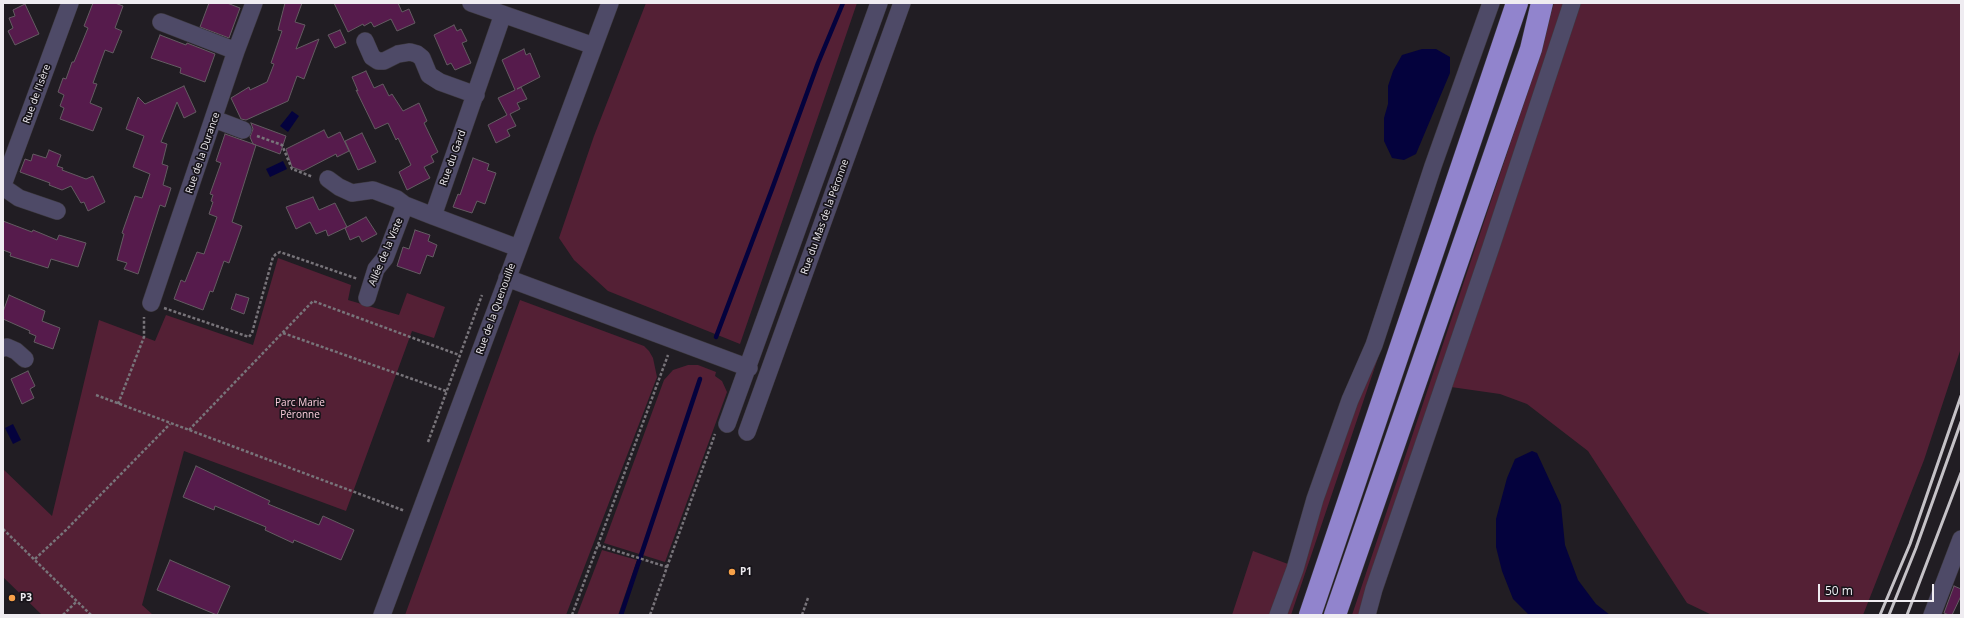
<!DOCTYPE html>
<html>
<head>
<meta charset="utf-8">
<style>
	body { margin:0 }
	#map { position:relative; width:1964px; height:618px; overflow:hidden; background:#211d23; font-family:"Open Sans",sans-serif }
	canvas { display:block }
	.frame { position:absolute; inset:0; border:4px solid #efecf1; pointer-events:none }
	.scale { position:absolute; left:1818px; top:584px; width:116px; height:18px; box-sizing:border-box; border:2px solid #efecf1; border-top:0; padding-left:5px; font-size:12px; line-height:14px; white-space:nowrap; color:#efecf1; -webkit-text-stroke:3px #17141a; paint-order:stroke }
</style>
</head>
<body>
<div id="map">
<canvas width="1964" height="618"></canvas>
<div class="frame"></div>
<div class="scale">50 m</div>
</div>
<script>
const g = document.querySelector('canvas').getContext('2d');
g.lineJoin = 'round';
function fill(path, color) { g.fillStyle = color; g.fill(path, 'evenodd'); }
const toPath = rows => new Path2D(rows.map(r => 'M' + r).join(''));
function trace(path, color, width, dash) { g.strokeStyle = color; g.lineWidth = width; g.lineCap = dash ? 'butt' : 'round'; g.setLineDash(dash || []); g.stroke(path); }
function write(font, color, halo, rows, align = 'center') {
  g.font = font + ' "Open Sans",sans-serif'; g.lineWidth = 3.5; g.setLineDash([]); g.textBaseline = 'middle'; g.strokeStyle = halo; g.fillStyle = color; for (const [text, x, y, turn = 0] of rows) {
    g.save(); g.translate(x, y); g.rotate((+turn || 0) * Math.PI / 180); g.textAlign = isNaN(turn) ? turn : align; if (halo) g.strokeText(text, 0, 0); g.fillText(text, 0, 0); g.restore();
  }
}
fill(toPath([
	[646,3,857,3,740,344,608,291,574,260,559,238,594,136],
	[1554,3,1567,3,1361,615,1352,615,1533,76],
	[1581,3,1961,3,1961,348,1924,460,1863,615,1712,615,1687,603,1588,451,1527,404,1500,394,1451,387],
	[278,258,351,285,348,300,399,315,407,293,445,307,434,338,412,331,346,511,184,451,142,605,153,615,42,615,3,577,3,469,52,516,99,320,155,341,166,315,253,345],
	[520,300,644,346,649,351,653,358,657,377,566,615,405,615],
	[1383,343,1291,615,1282,615,1358,396],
	[688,365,698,365,716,372,715,376,722,381,727,392,665,562,604,543,664,380,673,370],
	[602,550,637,560,618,615,577,615],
	[1253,551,1288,564,1270,615,1232,615]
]), '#542035');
fill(toPath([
	[1422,49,1436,49,1450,57,1450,73,1416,154,1404,160,1392,158,1384,141,1384,118,1388,104,1388,86,1393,71,1402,55],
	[292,111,299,116,288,132,280,126],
	[283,161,287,169,270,177,266,169],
	[13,424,21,440,13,444,5,428],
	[1532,451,1537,453,1561,505,1565,545,1578,580,1596,604,1610,615,1529,615,1513,599,1502,571,1496,547,1496,519,1507,478,1515,459]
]), '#04023d');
trace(toPath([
	[716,337,772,189,818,63,843,3],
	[621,615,700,379]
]), '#04023d', 4.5);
const building = toPath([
	[93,3,115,3,123,6,115,28,122,31,113,53,105,50,93,83,97,84,90,103,102,108,93,131,60,119,64,108,60,106,64,95,58,92,63,78,66,79,72,62,74,62,79,50,88,28,84,26,93,3],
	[209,3,227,3,240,8,229,38,200,27,209,3],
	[285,3,302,3,295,22,305,25,296,49,319,39,304,79,297,76,288,101,246,120,241,119,231,98,249,87,250,90,267,82,274,64,271,63,282,31,278,30,285,3],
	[334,3,398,3,402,12,409,9,415,23,397,31,391,19,374,27,371,22,364,26,363,24,348,32,334,3],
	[25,4,39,34,15,45,8,31,13,28,9,18,15,16,13,10,25,4],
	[454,25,457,31,461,29,467,41,462,43,471,63,455,70,451,63,447,65,434,35,454,25],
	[340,30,346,43,335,48,328,35,340,30],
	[160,35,186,45,187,43,215,54,205,82,180,73,181,68,151,58,160,35],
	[524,49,526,55,530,53,540,77,517,89,521,87,527,99,517,103,520,109,510,114,516,126,507,130,510,136,496,143,488,125,507,115,498,98,515,90,502,60,524,49],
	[366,71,374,88,383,84,389,96,392,94,403,111,419,103,427,121,424,123,438,152,431,156,434,162,424,167,430,178,407,190,399,172,411,165,398,138,396,140,388,123,375,129,356,90,358,91,352,77,366,71],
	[184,86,196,112,184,118,177,102,161,142,167,144,162,164,168,166,163,185,171,188,165,207,160,205,138,274,124,269,127,263,117,260,124,234,122,233,135,196,142,198,150,174,133,167,144,136,126,129,138,97,145,104,184,86],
	[251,123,286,136,280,154,253,144,250,137,253,129,251,123],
	[324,130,328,138,340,132,349,151,337,157,336,154,303,171,292,167,286,149,324,130],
	[362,133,376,162,358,170,345,141,362,133],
	[225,134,256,145,232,222,242,226,229,263,224,261,213,292,210,291,203,310,174,299,181,280,185,282,197,252,204,254,217,217,209,214,213,202,211,201,213,195,210,194,221,163,216,161,225,134],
	[49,150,61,155,57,166,63,168,62,170,86,179,93,176,105,202,88,211,84,202,81,203,71,186,62,190,49,185,50,183,20,172,25,159,31,161,33,154,46,158,49,150],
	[473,158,489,164,487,170,496,173,485,204,477,201,472,213,453,207,458,194,460,195,473,158],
	[313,197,319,210,335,203,347,227,328,236,326,230,316,234,310,222,296,229,286,207,313,197],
	[366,217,377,234,362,242,359,236,350,240,345,228,366,217],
	[3,221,32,232,33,230,57,240,59,235,86,243,78,267,51,259,48,268,10,256,11,253,3,250,3,221],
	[415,230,430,235,428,241,437,245,433,257,427,255,420,274,397,266,403,247,409,249,415,230],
	[236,294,249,298,244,314,231,309,236,294],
	[9,295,45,311,42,321,60,328,53,349,34,342,36,336,29,333,30,331,3,319,3,312,9,295],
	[28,371,35,386,30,389,34,398,22,404,11,379,28,371],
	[196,466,270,501,268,504,319,525,323,516,354,530,341,560,294,540,293,543,265,530,266,527,215,506,214,510,183,497,196,466],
	[170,560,230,586,217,615,157,590,170,560],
	[1954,586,1961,589,1961,596,1952,615,1949,615,1944,613,1954,586]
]);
fill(building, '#561b4c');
trace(building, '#645c62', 1);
const minor = toPath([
	[471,3,594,46],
	[503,14,433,216,518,248],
	[161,22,236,51],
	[365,41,372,57,378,61,384,61,398,54,410,52,417,54,422,58,429,75,440,82,476,95],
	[214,119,243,130],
	[328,179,339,187,352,193,373,190,397,199,405,205,433,216],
	[3,185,70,3],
	[3,187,19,198,57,211],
	[507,278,749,368],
	[367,298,376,269,385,258,405,205],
	[151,303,236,51,254,3],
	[3,348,7,347,16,351,25,359],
	[727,424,879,3],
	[747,432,902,3],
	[382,615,610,3],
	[1278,615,1295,569,1315,499,1350,400,1374,345,1433,166,1491,3],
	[1367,615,1374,589,1491,247,1572,3],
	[1932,615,1961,539]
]);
const highway = toPath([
	[1310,615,1517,3],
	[1335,615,1531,49,1542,3]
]);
trace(minor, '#3e3a40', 18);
trace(highway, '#3e3a40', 23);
trace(toPath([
	[257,136,282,145,292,169,313,177],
	[164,308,249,337,252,333,273,257,276,254,280,252,358,279],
	[283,333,446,391],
	[96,395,405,511],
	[118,404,144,337,144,317],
	[189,430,313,301,459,355],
	[428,442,482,295],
	[3,529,91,615],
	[598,545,667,567,650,615],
	[35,559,66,530,170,424],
	[667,567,715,434],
	[63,615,77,601],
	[572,615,668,355],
	[802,615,808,598]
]), '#78747a', 2.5, [3, 2]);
trace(minor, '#4e4a67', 17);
trace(highway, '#9184cd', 22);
trace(toPath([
	[1880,615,1910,544,1961,396],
	[1889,615,1916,548,1961,422],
	[1907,615,1961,473]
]), '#c5c2c7', 3);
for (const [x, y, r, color] of [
	[732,572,4,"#f7a149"],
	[12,598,4,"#f7a149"]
]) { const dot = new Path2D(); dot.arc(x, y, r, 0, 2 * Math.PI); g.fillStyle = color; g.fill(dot); trace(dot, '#17141a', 1.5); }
write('10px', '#efecf1', '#17141a', [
	["Rue de l'Isère",37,94,-70],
	["Rue de la Durance",203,153,-71],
	["Rue du Gard",453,158,-70],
	["Rue du Mas de la Péronne",825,217,-70],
	["Allée de la Viste",386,252,-67],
	["Rue de la Quenouille",496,309,-70]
]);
write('10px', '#fccedd', '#17141a', [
	["Parc Marie",300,403],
	["Péronne",300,415]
]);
write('bold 10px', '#efecf1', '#17141a', [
	["P1",740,572],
	["P3",20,598]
], 'left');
</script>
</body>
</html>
